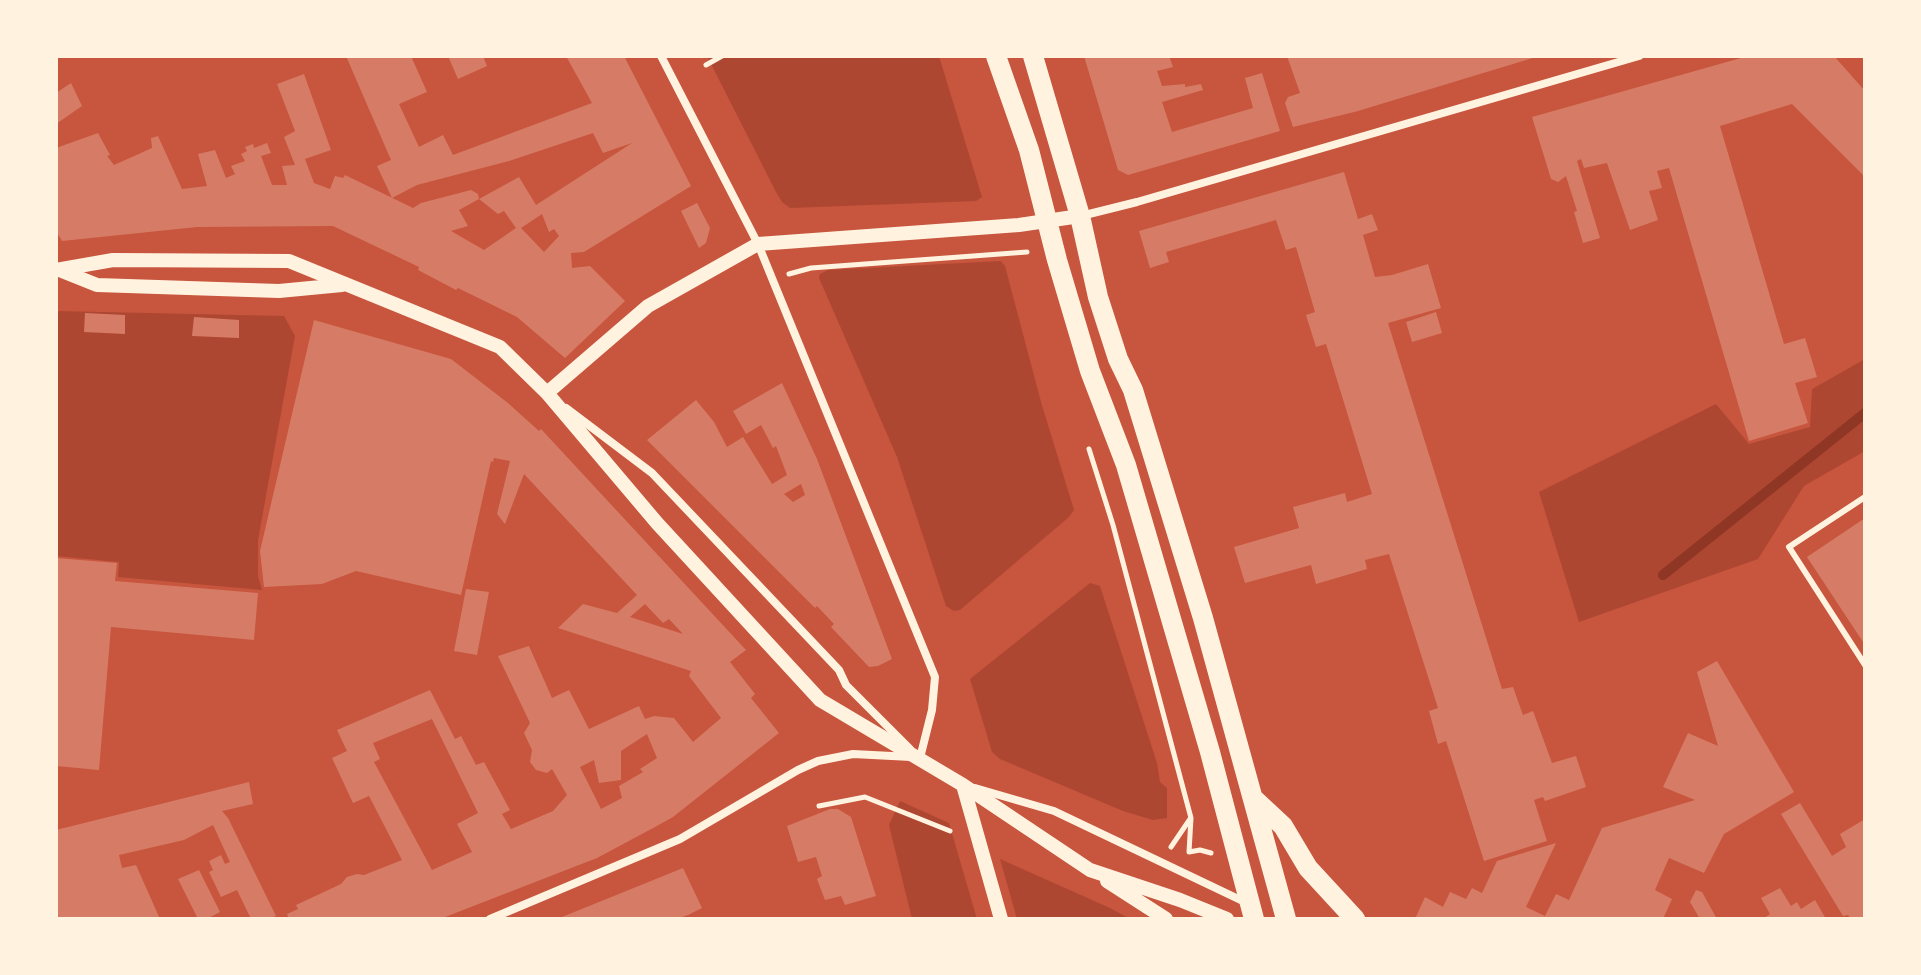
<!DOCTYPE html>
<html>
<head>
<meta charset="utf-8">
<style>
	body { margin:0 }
	#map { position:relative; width:1921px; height:975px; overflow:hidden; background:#c8553d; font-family:"Open Sans",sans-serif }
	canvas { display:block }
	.frame { position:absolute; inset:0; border:58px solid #fff3e0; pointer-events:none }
</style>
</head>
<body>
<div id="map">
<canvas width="1921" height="975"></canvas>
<div class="frame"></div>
</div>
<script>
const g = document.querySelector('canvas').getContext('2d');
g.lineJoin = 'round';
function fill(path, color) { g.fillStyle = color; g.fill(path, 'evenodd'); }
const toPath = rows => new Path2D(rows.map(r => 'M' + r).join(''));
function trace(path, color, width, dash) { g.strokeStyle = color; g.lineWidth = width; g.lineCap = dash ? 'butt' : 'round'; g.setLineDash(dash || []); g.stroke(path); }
fill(toPath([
	[707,56,939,56,982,197,976,201,790,208,782,202,776,192],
	[1001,261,1005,266,1041,402,1074,510,1069,517,960,610,954,611,946,606,897,457,819,278,820,274,828,270],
	[56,311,284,316,295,336,258,540,258,576,262,590,118,577,119,562,56,556],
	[1865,359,1865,451,1804,486,1758,559,1579,622,1539,492,1716,404,1749,444,1810,427,1812,389],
	[1090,583,1100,586,1157,763,1160,782,1167,788,1167,818,1153,820,1123,811,1000,759,992,752,970,679],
	[900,801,949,823,977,919,912,919,889,825],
	[1000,859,1110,908,1130,919,1017,919]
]), '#ae4732');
trace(toPath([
	[1663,575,1865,413]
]), '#8f3625', 10);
fill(toPath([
	[346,56,411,56,427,92,399,104,419,147,443,135,453,155,592,103,566,56,624,56,691,186,584,252,571,253,572,268,590,266,625,301,565,358,517,317,458,288,456,290,418,270,419,267,333,226,197,227,62,241,56,231,56,148,98,133,110,155,107,156,114,165,152,148,151,138,158,136,182,189,207,186,198,154,215,150,226,178,235,174,231,166,245,161,241,154,247,151,245,147,253,144,254,148,267,143,271,153,261,156,272,185,287,185,282,166,295,165,284,137,295,131,277,84,304,74,331,150,305,159,314,183,330,189,335,176,343,178,345,175,413,208,421,203,471,190,478,194,479,199,459,210,468,226,451,231,484,250,516,228,504,211,498,214,479,199,519,177,536,205,632,143,603,153,593,133,509,161,417,185,392,198,377,166,391,160],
	[542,214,549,232,554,229,559,236,544,252,521,228],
	[448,56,483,56,487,66,458,79],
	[1084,56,1169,56,1173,67,1157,71,1162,86,1185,84,1185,87,1201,84,1203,90,1162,102,1172,132,1253,108,1245,78,1262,73,1280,131,1128,175,1118,170],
	[1287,56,1536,56,1536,57,1358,111,1293,127,1285,103,1288,97,1300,93],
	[1748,56,1834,56,1865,91,1865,177,1792,104,1720,126,1784,344,1805,338,1817,377,1795,383,1808,423,1749,441,1669,168,1657,171,1662,188,1649,191,1658,220,1630,230,1607,163,1584,168,1581,159,1577,161,1600,238,1583,243,1574,212,1577,211,1566,176,1558,182,1551,179,1532,117],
	[71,83,82,106,56,124,56,93],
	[1344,172,1358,219,1372,214,1378,230,1363,235,1375,277,1392,275,1428,264,1441,308,1388,323,1502,689,1513,687,1523,715,1533,711,1552,763,1576,756,1586,787,1545,801,1543,797,1534,800,1547,841,1484,861,1446,741,1438,744,1429,711,1438,708,1389,554,1365,560,1367,569,1316,584,1311,565,1245,583,1234,547,1299,528,1293,507,1345,493,1347,502,1372,494,1326,344,1316,347,1306,315,1315,312,1296,247,1286,250,1276,220,1166,252,1169,262,1150,268,1139,231],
	[697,203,710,228,706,243,699,248,681,211],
	[1436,312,1442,333,1412,342,1406,322],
	[85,313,125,315,125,334,84,332],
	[194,317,239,320,239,338,192,336],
	[314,320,451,359,508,403,539,431,541,429,746,650,730,662,755,694,751,698,779,733,673,817,655,827,597,858,440,919,289,919,287,914,298,909,296,905,341,884,347,877,357,874,364,875,402,860,369,796,353,803,332,758,347,751,337,730,430,690,455,739,461,736,476,765,484,762,510,810,502,814,511,829,553,811,567,795,552,769,547,773,536,770,530,762,532,750,524,733,530,723,498,656,529,646,552,698,569,690,589,729,639,706,645,719,654,716,674,718,693,742,721,718,689,676,691,671,558,628,583,604,617,613,637,595,524,474,505,524,497,514,510,461,494,458,493,462,491,461,461,595,356,571,322,584,264,587,260,551],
	[645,604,663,623,669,619,683,634,630,617],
	[432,719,478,813,457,824,472,852,432,870,374,762,380,759,373,743],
	[647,734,657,758,640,769,643,772,619,786,622,798,601,809,580,767,594,760,599,783,621,780,621,751],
	[782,383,817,459,892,659,878,666,869,667,831,627,834,624,817,606,815,608,647,440,696,400,714,422,727,447,743,437,772,484,787,475,776,446,773,448,761,425,746,434,733,411],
	[801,484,805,495,793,502,784,494],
	[1865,518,1865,645,1807,557],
	[56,558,117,563,115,581,258,593,254,640,111,627,99,770,56,766],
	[466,589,489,592,477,655,454,651],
	[1717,661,1794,792,1724,834,1704,873,1669,858,1655,890,1672,899,1663,919,1415,919,1425,897,1443,907,1450,892,1466,899,1472,888,1482,893,1497,861,1556,843,1526,907,1545,916,1556,894,1569,900,1602,828,1695,800,1663,787,1688,733,1718,746,1697,672],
	[249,782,253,804,222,811,228,818,276,916,268,919,251,919,237,890,221,897,209,872,213,870,209,861,221,855,225,864,230,862,213,825,184,840,119,855,122,868,136,865,160,919,56,919,56,830],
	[1800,803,1832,856,1846,847,1840,834,1865,819,1865,919,1851,919,1848,915,1843,916,1781,814],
	[830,809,838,809,851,817,876,896,845,905,841,896,825,900,817,879,822,876,816,857,798,862,787,826],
	[683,868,702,908,688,915,676,919,557,919],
	[199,870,220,912,207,919,198,919,178,879],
	[1780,888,1791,906,1797,902,1801,909,1815,900,1826,919,1763,919,1770,914,1761,898],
	[1696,890,1702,892,1717,919,1700,919,1690,902]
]), '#d67c66');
trace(toPath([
	[706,65,722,56],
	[789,274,811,268,1027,252],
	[1089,449,1113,525,1191,818,1189,852],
	[819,806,865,797,950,831],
	[1171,847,1190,819],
	[1189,852,1200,850,1211,853]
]), '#fff3e0', 5);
trace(toPath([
	[1865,497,1789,547,1865,665]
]), '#fff3e0', 6);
trace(toPath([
	[661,56,758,244,935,677,932,710,920,758],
	[1081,216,1137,202,1639,56],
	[566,408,652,473,839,670,846,685,910,749],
	[975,788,1054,811,1249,904],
	[490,919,680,839,798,770,818,761,853,754,911,757]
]), '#fff3e0', 8);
trace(toPath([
	[56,270,113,260,289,261,500,347,547,393,657,523,820,700,963,785,1090,870,1180,900,1227,919],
	[62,271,97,285,279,291,342,285],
	[547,393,648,306,758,244,1019,225,1080,216],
	[963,785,1001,919],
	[1107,881,1166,919]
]), '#fff3e0', 14);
trace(toPath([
	[996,56,1029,150,1057,260,1090,371,1126,465,1210,752,1254,919],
	[1033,56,1080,216,1098,297,1118,359,1133,390,1203,618,1286,919],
	[1254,799,1283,826,1308,868,1355,919]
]), '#fff3e0', 20);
</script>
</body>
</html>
